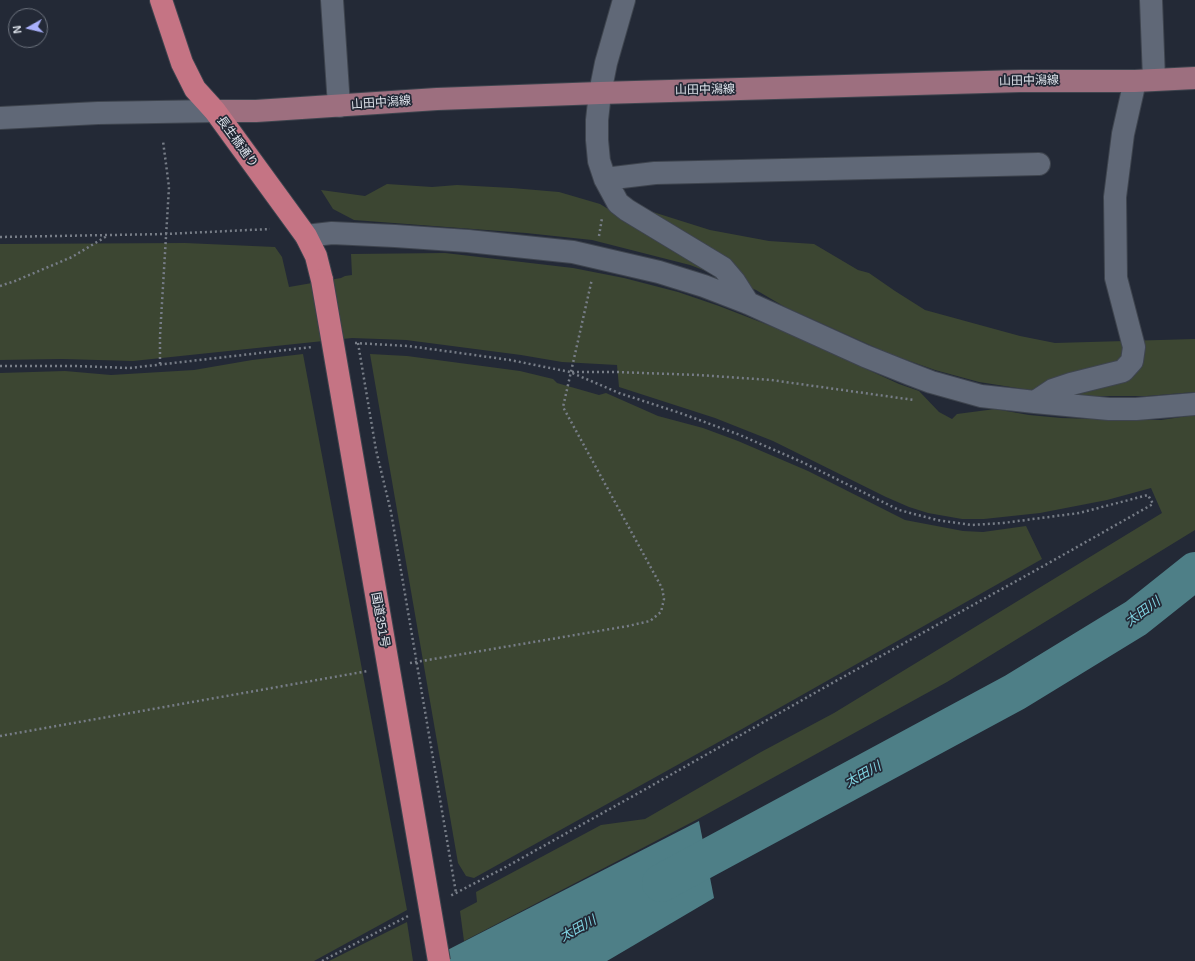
<!DOCTYPE html>
<html>
<head>
<meta charset="utf-8">
<style>
	body { margin:0 }
	#map { position:relative; width:1195px; height:961px; overflow:hidden; background:#232936; font-family:Helvetica,sans-serif }
	canvas { display:block }
	.north { position:absolute; left:8px; top:8px; width:40px; height:40px; box-sizing:border-box; background:#232936; border:1px solid #6d737e; border-radius:50%; rotate:262deg; font-size:11px; font-weight:700; line-height:16px; text-align:center; color:#dde2ea }
	.north::after { content:''; display:block; margin:auto; width:14px; height:18px; background:#a9b0fc; clip-path:polygon(50% 0,100% 100%,50% 72%,0 100%) }
</style>
</head>
<body>
<div id="map">
<canvas width="1195" height="961"></canvas>
<div class="north">N</div>
</div>
<script>
const g = document.querySelector('canvas').getContext('2d');
g.lineJoin = 'round';
function fill(path, color) { g.fillStyle = color; g.fill(path, 'evenodd'); }
const toPath = rows => new Path2D(rows.map(r => 'M' + r).join(''));
function trace(path, color, width, dash) { g.strokeStyle = color; g.lineWidth = width; g.lineCap = dash ? 'butt' : 'round'; g.setLineDash(dash || []); g.stroke(path); }
function write(font, color, halo, rows, align = 'center') {
  g.font = font + ' Helvetica,"Noto Sans JP",sans-serif'; g.lineWidth = 3.5; g.setLineDash([]); g.textBaseline = 'middle'; g.strokeStyle = halo; g.fillStyle = color; for (const [text, x, y, turn = 0] of rows) {
    g.save(); g.translate(x, y); g.rotate((+turn || 0) * Math.PI / 180); g.textAlign = isNaN(turn) ? turn : align; if (halo) g.strokeText(text, 0, 0); g.fillText(text, 0, 0); g.restore();
  }
}
fill(toPath([
	[387,184,432,187,457,185,512,188,559,192,600,204,618,215,637,207,710,230,769,241,814,244,858,270,869,273,895,291,925,310,1020,336,1055,343,1195,339,1195,392,1147,396,1068,396,979,382,935,370,890,354,785,307,756,290,690,265,592,240,526,233,354,220,333,209,321,190,365,196],
	[185,243,275,247,282,257,289,287,341,278,345,276,352,275,351,254,445,253,573,268,624,278,678,292,719,306,781,330,899,384,919,391,939,412,952,419,957,414,995,409,1029,415,1061,418,1128,420,1161,420,1195,415,1195,530,947,682,698,819,464,941,460,911,477,902,476,892,601,825,645,819,761,752,834,713,1162,513,1151,488,1107,500,1040,513,984,519,962,519,928,513,909,507,886,497,773,441,715,418,619,387,617,365,562,362,521,355,406,340,352,338,133,361,62,359,0,360,0,244],
	[303,354,407,910,314,961,0,961,0,373,65,371,111,375,194,370,252,360],
	[370,354,407,356,520,371,553,379,557,383,599,395,606,393,658,416,703,428,738,441,808,471,905,520,963,531,983,532,1026,526,1042,559,742,729,474,878,466,876,458,863],
	[407,922,413,961,329,961]
]), '#3c4632');
fill(toPath([
	[699,821,714,898,607,961,426,961]
]), '#4e7f87');
trace(toPath([
	[661,883,1015,692,1136,618,1195,571]
]), '#4e7f87', 38);
const minor = toPath([
	[332,0,339,106],
	[624,0,606,63,600,93,597,120,597,140,599,161,605,179,618,203,627,210,723,268,734,281,748,303],
	[1151,0,1154,79],
	[0,118,98,113,215,111],
	[605,179,655,173,1039,164],
	[306,236,332,233,395,236,468,241,573,252,659,272,704,286,748,303,865,356,910,374,931,382,981,396,1035,402,1109,409,1136,409,1195,404],
	[1035,402,1053,390,1071,384,1123,371,1132,361,1134,347,1116,278,1115,197,1123,134,1135,81]
]);
const major = toPath([
	[215,111,256,111,437,99,600,93,1020,81,1135,81,1195,78]
]);
const highway = toPath([
	[161,0,182,63,195,89,215,111,306,236,316,256,322,280]
]);
trace(minor, '#3e444e', 24);
trace(major, '#3e444e', 24);
trace(highway, '#3e444e', 24);
trace(toPath([
	[599,236,602,218],
	[0,237,166,234,270,229],
	[0,286,15,281,72,257,107,236],
	[355,343,408,346,460,353,510,360,570,372,619,393,680,413,740,435,802,462,899,510,937,520,971,525,1003,523,1079,513,1148,495,1153,504,1047,564,834,682,651,786,504,868,450,896],
	[358,343,376,450,391,512,456,893],
	[160,364,160,336,169,187,163,141],
	[0,366,75,366,130,368,312,347],
	[572,372,616,372,698,375,771,380,914,400],
	[410,663,628,626,650,621,661,612,664,599,662,588,563,407,592,279],
	[0,736,368,671],
	[322,961,410,915]
]), '#777d87', 2.5, [2, 3]);
trace(minor, '#606877', 22);
trace(major, '#9d6f7f', 22);
trace(highway, '#c57484', 22);
const highwayBridge = toPath([
	[322,280,439,961]
]);
trace(highwayBridge, '#3e444e', 24, []);
trace(highwayBridge, '#c57484', 22);
write('12px', '#dde2ea', '#232936', [
	["山田中潟線",1029,81,-1],
	["山田中潟線",705,90,-1],
	["山田中潟線",381,103,-4],
	["長生橋通り",237,142,54],
	["国道351号",380,620,80]
]);
write('italic 13px', '#80d5e3', '#232936', [
	["太田川",1143,612,-36],
	["太田川",863,775,-29],
	["太田川",578,929,-29]
]);
</script>
</body>
</html>
